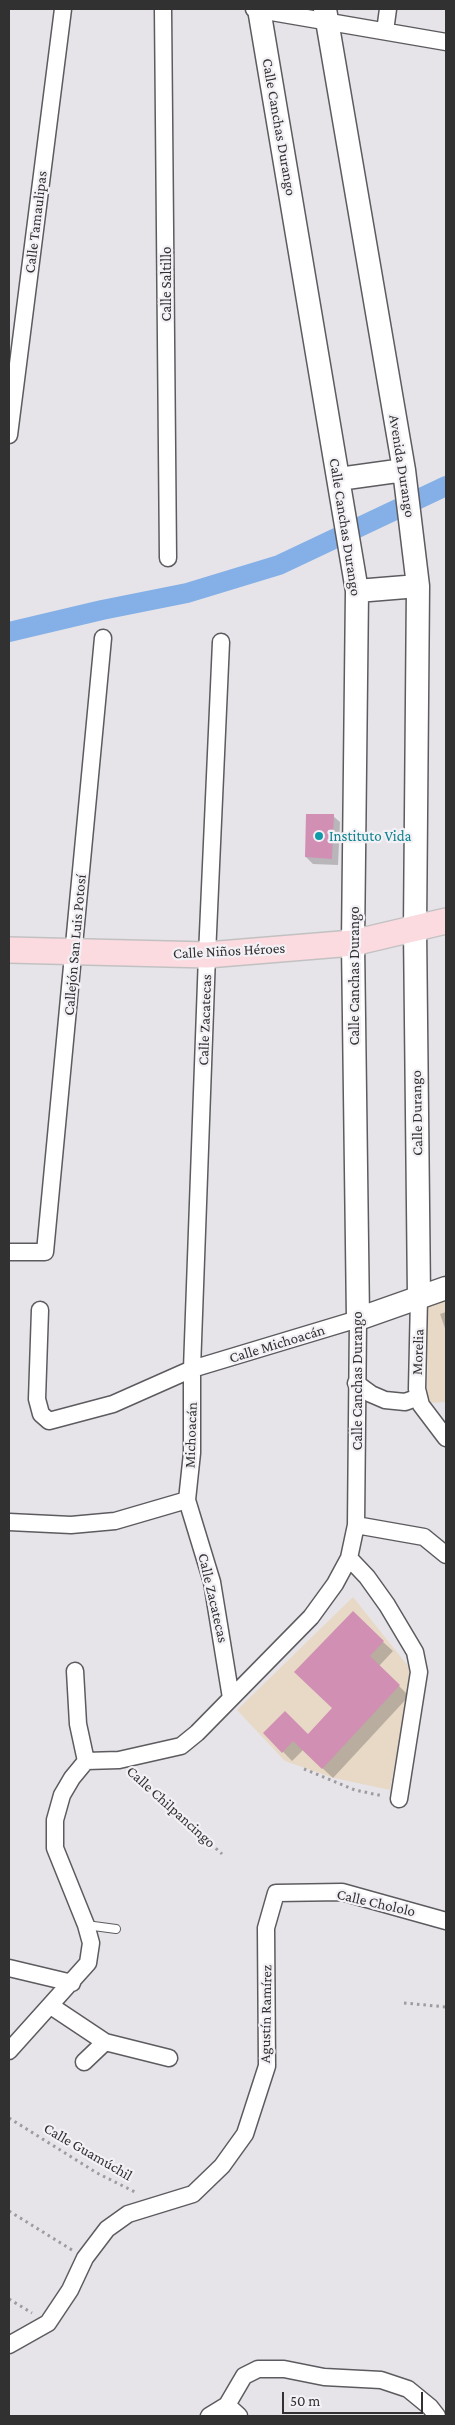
<!DOCTYPE html>
<html>
<head>
<meta charset="utf-8">
<style>
	body { margin:0 }
	#map { position:relative; width:455px; height:2425px; overflow:hidden; background:#e6e4e8; font-family:"Crimson Pro",serif }
	canvas { display:block }
	.frame { position:absolute; inset:0; border:10px solid #323132; pointer-events:none }
	.scale { position:absolute; left:282px; top:2392px; width:141px; height:22px; box-sizing:border-box; border:2px solid #323132; border-top:0; padding-left:6px; font-size:15px; line-height:18px; white-space:nowrap; color:#323132; -webkit-text-stroke:4px #f3f1f5; paint-order:stroke }
</style>
</head>
<body>
<div id="map">
<canvas width="455" height="2425"></canvas>
<div class="frame"></div>
<div class="scale">50 m</div>
</div>
<script>
const g = document.querySelector('canvas').getContext('2d');
g.lineJoin = 'round';
function fill(path, color) { g.fillStyle = color; g.fill(path, 'evenodd'); }
const toPath = rows => new Path2D(rows.map(r => 'M' + r).join(''));
function trace(path, color, width, dash) { g.strokeStyle = color; g.lineWidth = width; g.lineCap = dash ? 'butt' : 'round'; g.setLineDash(dash || []); g.stroke(path); }
function write(font, color, halo, rows, align = 'center') {
  g.font = font + ' "Crimson Pro",serif'; g.lineWidth = 4.5; g.setLineDash([]); g.textBaseline = 'middle'; g.strokeStyle = halo; g.fillStyle = color; for (const [text, x, y, turn = 0] of rows) {
    g.save(); g.translate(x, y); g.rotate((+turn || 0) * Math.PI / 180); g.textAlign = isNaN(turn) ? turn : align; if (halo) g.strokeText(text, 0, 0); g.fillText(text, 0, 0); g.restore();
  }
}
fill(toPath([
	[446,1297,446,1402,427,1403,428,1303],
	[353,1597,412,1671,390,1790,334,1778,285,1761,237,1710]
]), '#e7d9c6');
fill(toPath([
	[333,816,340,822,338,865,313,864,306,857],
	[446,1312,446,1331,440,1314],
	[383,1642,393,1651,379,1666,409,1696,333,1778,303,1750,292,1761,265,1733,308,1736,333,1708,306,1682]
]), '#0003');
trace(toPath([
	[9,632,102,610,187,593,279,565,446,486]
]), '#84b0e7', 20);
fill(toPath([
	[306,814,334,814,332,859,305,857],
	[353,1611,384,1641,370,1656,400,1685,322,1769,293,1741,282,1753,263,1733,285,1711,308,1734,332,1708,294,1672]
]), '#d18fb4');
const lane = toPath([
	[86,1925,116,1929]
]);
const street = toPath([
	[163,9,168,558],
	[254,9,446,42],
	[385,31,388,9],
	[9,435,63,9],
	[221,642,207,955,192,1369,192,1453,187,1500,212,1582,231,1698],
	[9,1252,45,1252,103,638],
	[419,1298,417,1389,421,1405,446,1438],
	[356,1383,371,1394,385,1400,405,1402,419,1397],
	[9,1522,71,1525,115,1521,187,1500],
	[356,1525,424,1537,446,1555],
	[349,1558,367,1577,387,1605,415,1652,419,1672,399,1799],
	[75,1671,78,1724,86,1761],
	[9,1968,72,1983],
	[51,2006,105,2042,169,2058],
	[9,2051,88,1963,91,1943,86,1925,55,1848,55,1820,62,1795,72,1778,86,1761,119,1760,181,1746,197,1733,311,1617,335,1584,349,1558,356,1525,358,1319,192,1369,113,1404,49,1421,41,1414,37,1399,40,1310],
	[84,2062,105,2042],
	[9,2345,48,2323,70,2290,85,2258,107,2229,128,2214,193,2194,222,2166,245,2134,267,2066,266,1928,276,1893,342,1892,446,1921],
	[227,2405,239,2416],
	[209,2416,227,2405,244,2376,258,2369,284,2369,324,2377,381,2380,408,2389,430,2407,437,2416]
]);
const secondary = toPath([
	[259,9,357,591,353,943,358,1319,446,1288],
	[325,9,404,470,418,586,415,928,419,1298],
	[339,479,404,470],
	[357,591,418,586]
]);
const primary = toPath([
	[9,950,207,955,353,943,446,921]
]);
trace(lane, '#5d5b5f', 10);
trace(street, '#5d5b5f', 19);
trace(secondary, '#5d5b5f', 25);
trace(primary, '#c2c1c2', 28);
trace(toPath([
	[304,1769,355,1790,383,1796],
	[134,1774,222,1854],
	[404,2003,446,2007],
	[9,2118,97,2173,137,2193],
	[9,2211,72,2250],
	[9,2299,32,2313]
]), '#9d9b9e', 3, [2.5, 4]);
trace(lane, '#fff', 8);
trace(street, '#fff', 16);
trace(secondary, '#fff', 22);
trace(primary, '#fbdbe0', 25);
for (const [x, y, r, color] of [
	[319,836,5,"#0f9aa8"]
]) { const dot = new Path2D(); dot.arc(x, y, r, 0, 2 * Math.PI); g.fillStyle = color; g.fill(dot); trace(dot, '#f3f1f5', 2); }
write('15px', '#323132', '#f3f1f5', [
	["Calle Canchas Durango",279,127,80],
	["Calle Tamaulipas",36,222,-83],
	["Calle Saltillo",166,284,-90],
	["Avenida Durango",402,466,81],
	["Calle Canchas Durango",345,527,81],
	["Callejón San Luis Potosí",75,945,-85],
	["Calle Niños Héroes",229,951,-3],
	["Calle Canchas Durango",354,976,-90],
	["Calle Zacatecas",205,1020,-88],
	["Calle Durango",417,1113,-91],
	["Calle Michoacán",277,1344,-17],
	["Morelia",418,1352,-88],
	["Calle Canchas Durango",357,1381,-90],
	["Michoacán",191,1435,-88],
	["Calle Zacatecas",213,1598,77],
	["Calle Chilpancingo",171,1807,42],
	["Calle Chololo",376,1903,13],
	["Agustín Ramírez",266,2014,-89],
	["Calle Guamúchil",88,2152,30]
]);
write('15px', '#0d838f', '#f3f1f5', [
	["Instituto Vida",329,836]
], 'left');
</script>
</body>
</html>
